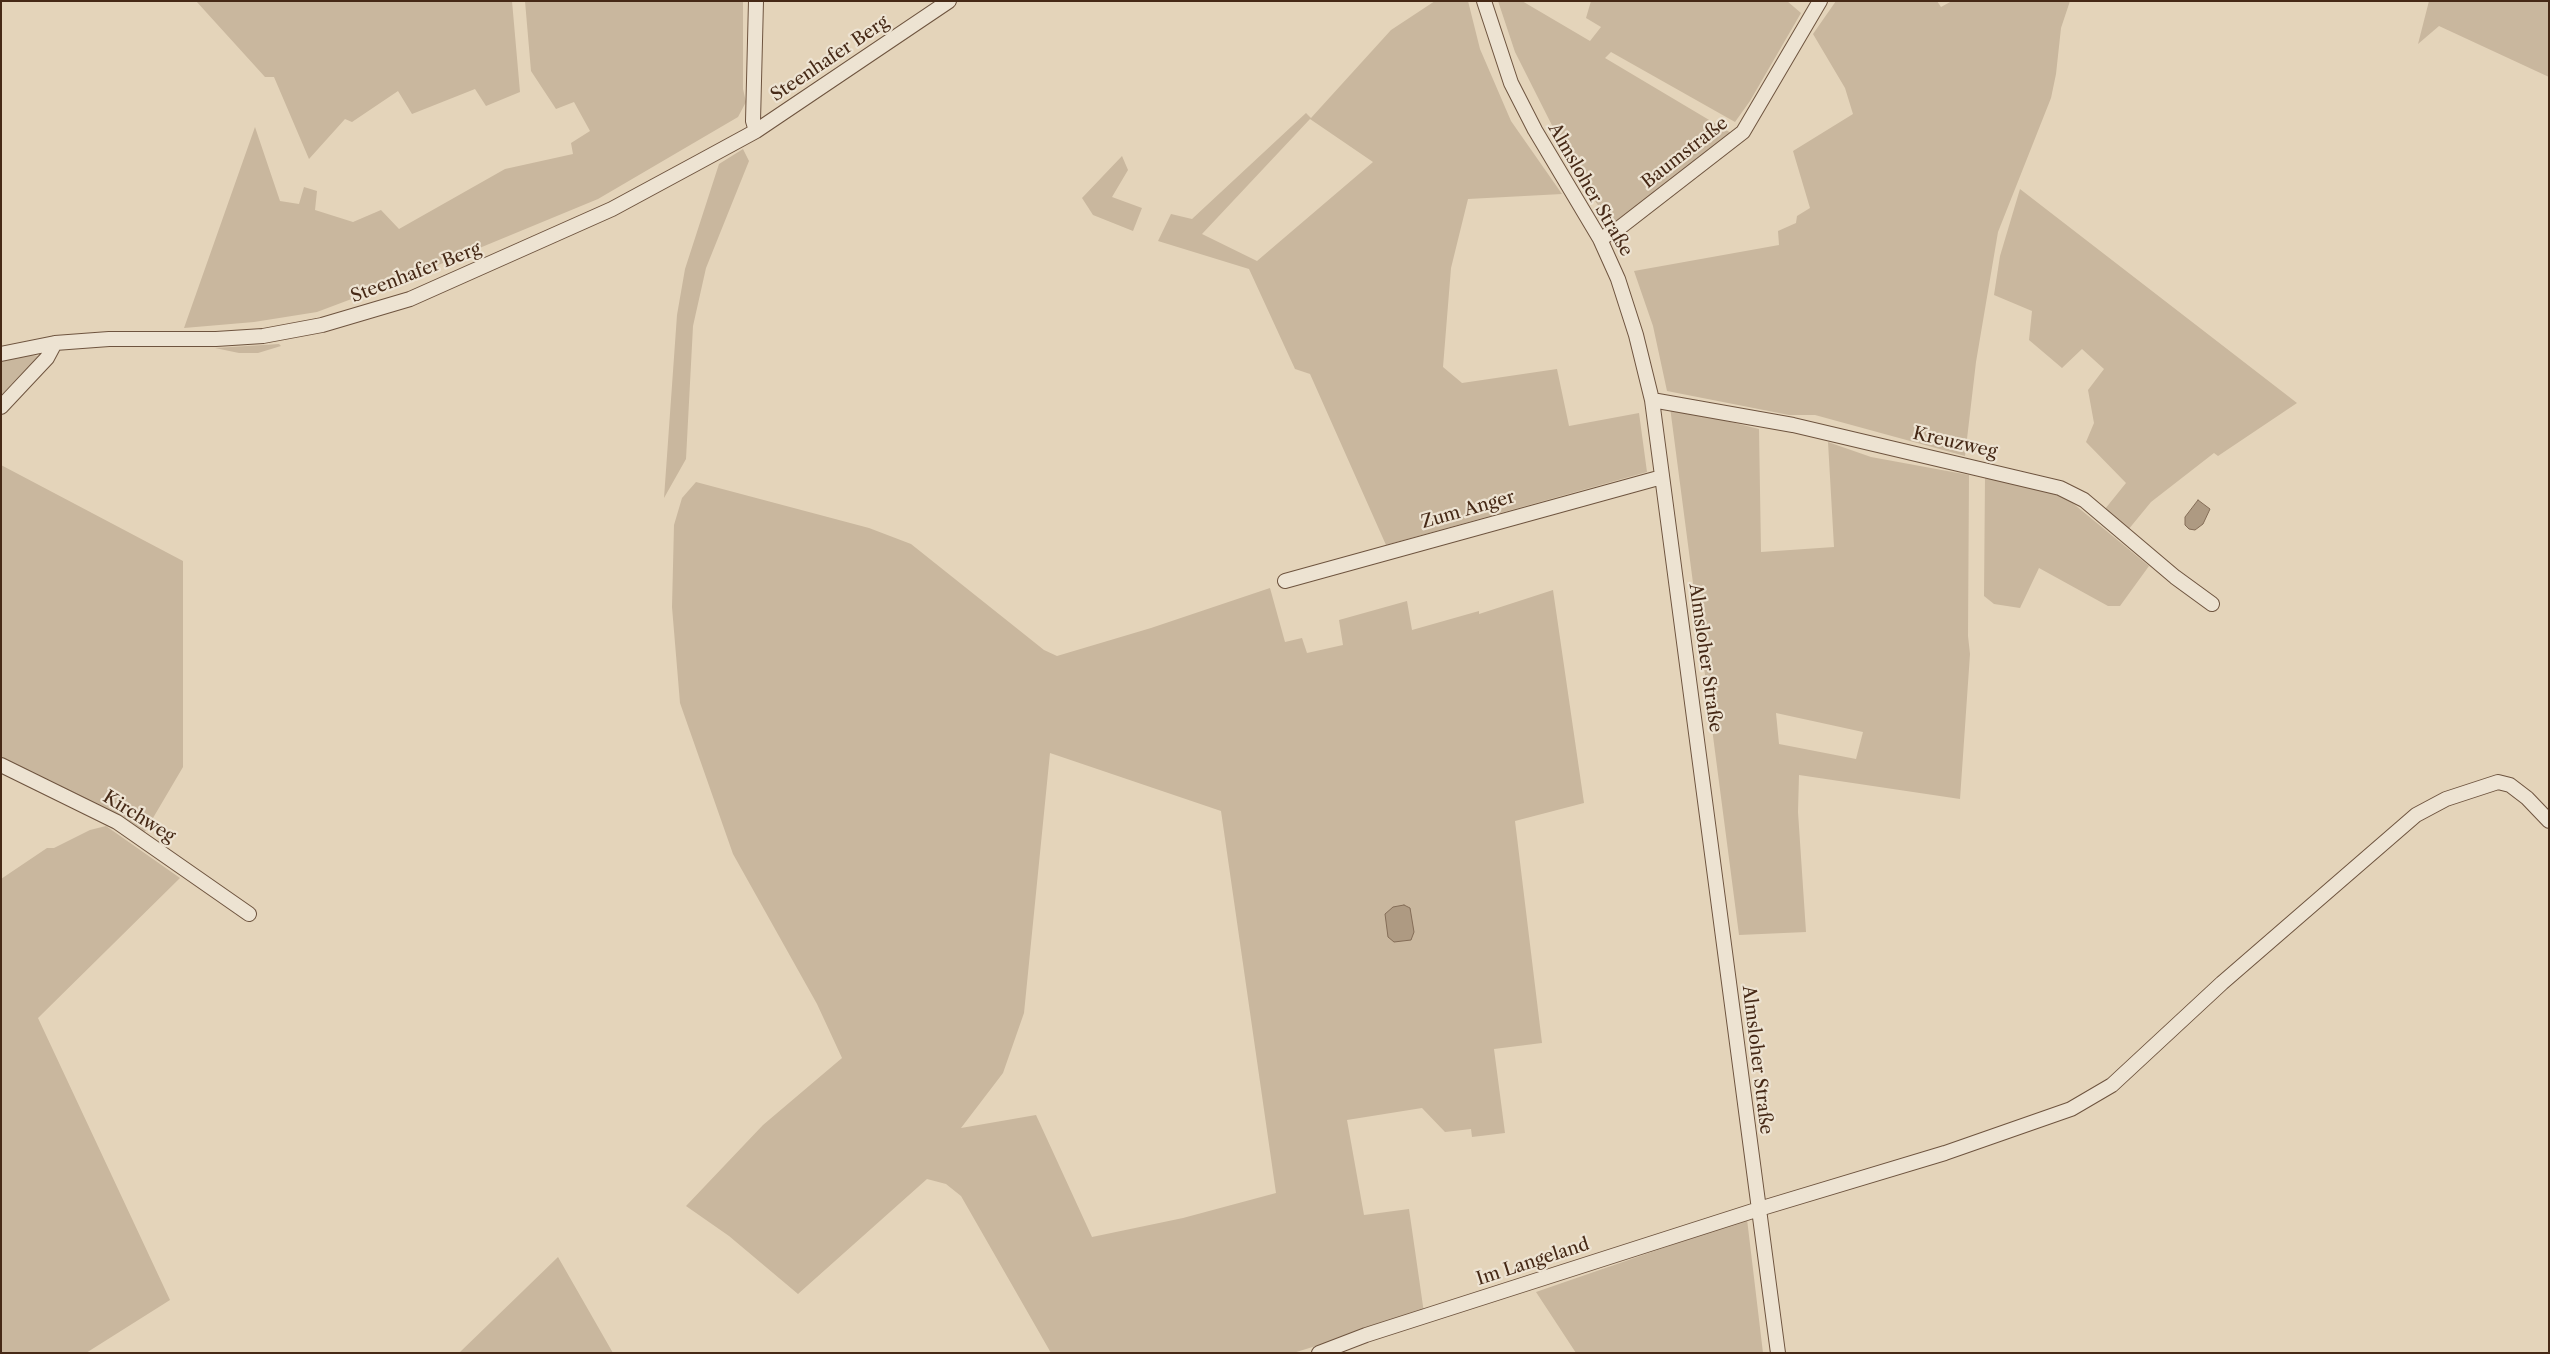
<!DOCTYPE html>
<html>
<head>
<meta charset="utf-8">
<style>
	body { margin:0 }
	#map { position:relative; width:2550px; height:1354px; overflow:hidden; background:#e4d4ba; font-family:"Libre Caslon Text",serif }
	canvas { display:block }
	.frame { position:absolute; inset:0; border:2px solid #462916; pointer-events:none }
</style>
</head>
<body>
<div id="map">
<canvas width="2550" height="1354"></canvas>
<div class="frame"></div>
</div>
<script>
const g = document.querySelector('canvas').getContext('2d');
g.lineJoin = 'round';
function fill(path, color) { g.fillStyle = color; g.fill(path, 'evenodd'); }
const toPath = rows => new Path2D(rows.map(r => 'M' + r).join(''));
function trace(path, color, width, dash) { g.strokeStyle = color; g.lineWidth = width; g.lineCap = dash ? 'butt' : 'round'; g.setLineDash(dash || []); g.stroke(path); }
function write(font, color, halo, rows, align = 'center') {
  g.font = font + ' "Libre Caslon Text",serif'; g.lineWidth = 4.5; g.setLineDash([]); g.textBaseline = 'middle'; g.strokeStyle = halo; g.fillStyle = color; for (const [text, x, y, turn = 0] of rows) {
    g.save(); g.translate(x, y); g.rotate((+turn || 0) * Math.PI / 180); g.textAlign = isNaN(turn) ? turn : align; if (halo) g.strokeText(text, 0, 0); g.fillText(text, 0, 0); g.restore();
  }
}
fill(toPath([
	[196,1,512,1,520,92,486,106,475,89,412,114,398,91,352,122,345,119,309,159,274,77,265,77],
	[525,1,743,1,743,89,746,102,738,117,598,199,402,280,317,312,254,322,184,328,255,127,280,201,299,204,304,187,317,191,315,210,353,222,381,210,399,229,505,169,573,154,571,143,590,131,574,102,556,109,531,71],
	[1435,1,1468,1,1480,49,1511,121,1562,194,1468,199,1451,268,1443,367,1462,383,1557,369,1569,426,1639,413,1647,472,1386,545,1310,374,1295,369,1249,269,1158,241,1171,214,1192,219,1306,113,1311,118,1391,30],
	[1310,119,1373,162,1257,261,1202,234],
	[1498,1,1522,1,1590,41,1601,27,1586,18,1591,1,1787,1,1801,13,1750,101,1735,122,1611,52,1605,58,1731,133,1710,152,1611,225,1574,169,1515,52],
	[1836,1,1937,1,1941,7,1952,1,2070,1,2061,28,2056,74,2051,98,1998,232,1976,362,1965,456,1815,415,1789,415,1667,391,1653,326,1634,271,1779,245,1778,231,1796,223,1797,216,1810,208,1793,151,1853,114,1845,88,1813,34],
	[2429,1,2549,1,2549,77,2439,26,2418,44],
	[743,149,749,161,706,268,693,326,686,459,664,498,677,315,685,269,719,164],
	[1122,156,1128,170,1112,197,1142,208,1133,231,1093,215,1082,198],
	[2020,189,2297,403,2218,456,2214,453,2151,502,2128,530,2105,509,2126,483,2086,442,2094,423,2088,390,2104,369,2082,349,2062,368,2029,340,2032,311,1994,295,2000,256],
	[279,344,281,346,258,353,239,353,215,348],
	[29,355,40,356,1,401,1,362],
	[1670,407,1759,429,1761,552,1834,547,1828,442,1871,457,1969,475,1968,636,1970,654,1960,799,1799,775,1798,812,1806,932,1739,935],
	[1776,713,1863,732,1856,759,1779,744],
	[1,465,183,561,183,767,143,835,1,761],
	[1985,478,2047,491,2069,500,2149,566,2120,606,2108,606,2039,568,2020,608,1994,604,1984,596],
	[696,482,869,528,911,544,1044,650,1057,656,1151,628,1270,588,1285,642,1302,638,1307,653,1343,645,1339,620,1407,601,1412,630,1479,611,1479,614,1553,590,1584,803,1515,821,1542,1043,1494,1049,1505,1133,1472,1137,1471,1129,1445,1132,1422,1108,1347,1120,1364,1215,1409,1209,1424,1313,1293,1353,1051,1353,961,1196,946,1184,927,1179,798,1294,729,1236,686,1206,763,1125,842,1058,817,1004,733,854,680,703,672,607,674,525,682,498],
	[1050,753,1221,811,1276,1193,1183,1218,1092,1237,1036,1115,961,1128,1003,1073,1024,1013],
	[106,826,180,878,38,1018,170,1300,86,1353,1,1353,1,879,47,848,54,848,90,830],
	[1747,1219,1763,1353,1576,1353,1536,1292],
	[558,1257,613,1353,459,1353]
]), '#c9b79e');
const water = toPath([
	[2198,500,2210,509,2203,524,2195,530,2189,529,2185,525,2185,517,2198,500],
	[1404,905,1410,908,1414,932,1411,940,1394,942,1388,937,1385,914,1393,907,1404,905]
]);
fill(water, '#ae9a82');
trace(water, '#846d57', 1);
const minor = toPath([
	[756,1,753,121,756,131],
	[1484,1,1511,83,1535,130,1600,239,1618,279,1636,335,1652,400,1778,1353],
	[1600,239,1618,229,1743,132,1820,1],
	[1,354,55,343,109,339,216,339,263,336,322,325,410,299,612,209,699,162,756,131,949,1],
	[1652,400,1793,425,2060,488,2084,500,2175,577,2212,604],
	[1,407,47,358,55,343],
	[1285,581,1662,477],
	[1,765,117,822,249,914],
	[1319,1353,1366,1335,1759,1209,1945,1153,2071,1109,2112,1085,2222,983,2416,815,2446,799,2498,782,2510,785,2527,798,2549,821]
]);
trace(minor, '#6e543f', 16);
trace(minor, '#ede3d2', 14);
write('18px', '#462916', '#ede3d2', [
	["Steenhafer Berg",830,59,-34],
	["Baumstraße",1685,153,-38],
	["Almsloher Straße",1590,190,60],
	["Steenhafer Berg",416,273,-21],
	["Kreuzweg",1955,443,13],
	["Zum Anger",1468,510,-16],
	["Almsloher Straße",1705,658,82],
	["Kirchweg",139,817,32],
	["Almsloher Straße",1757,1060,83],
	["Im Langeland",1533,1262,-18]
]);
</script>
</body>
</html>
